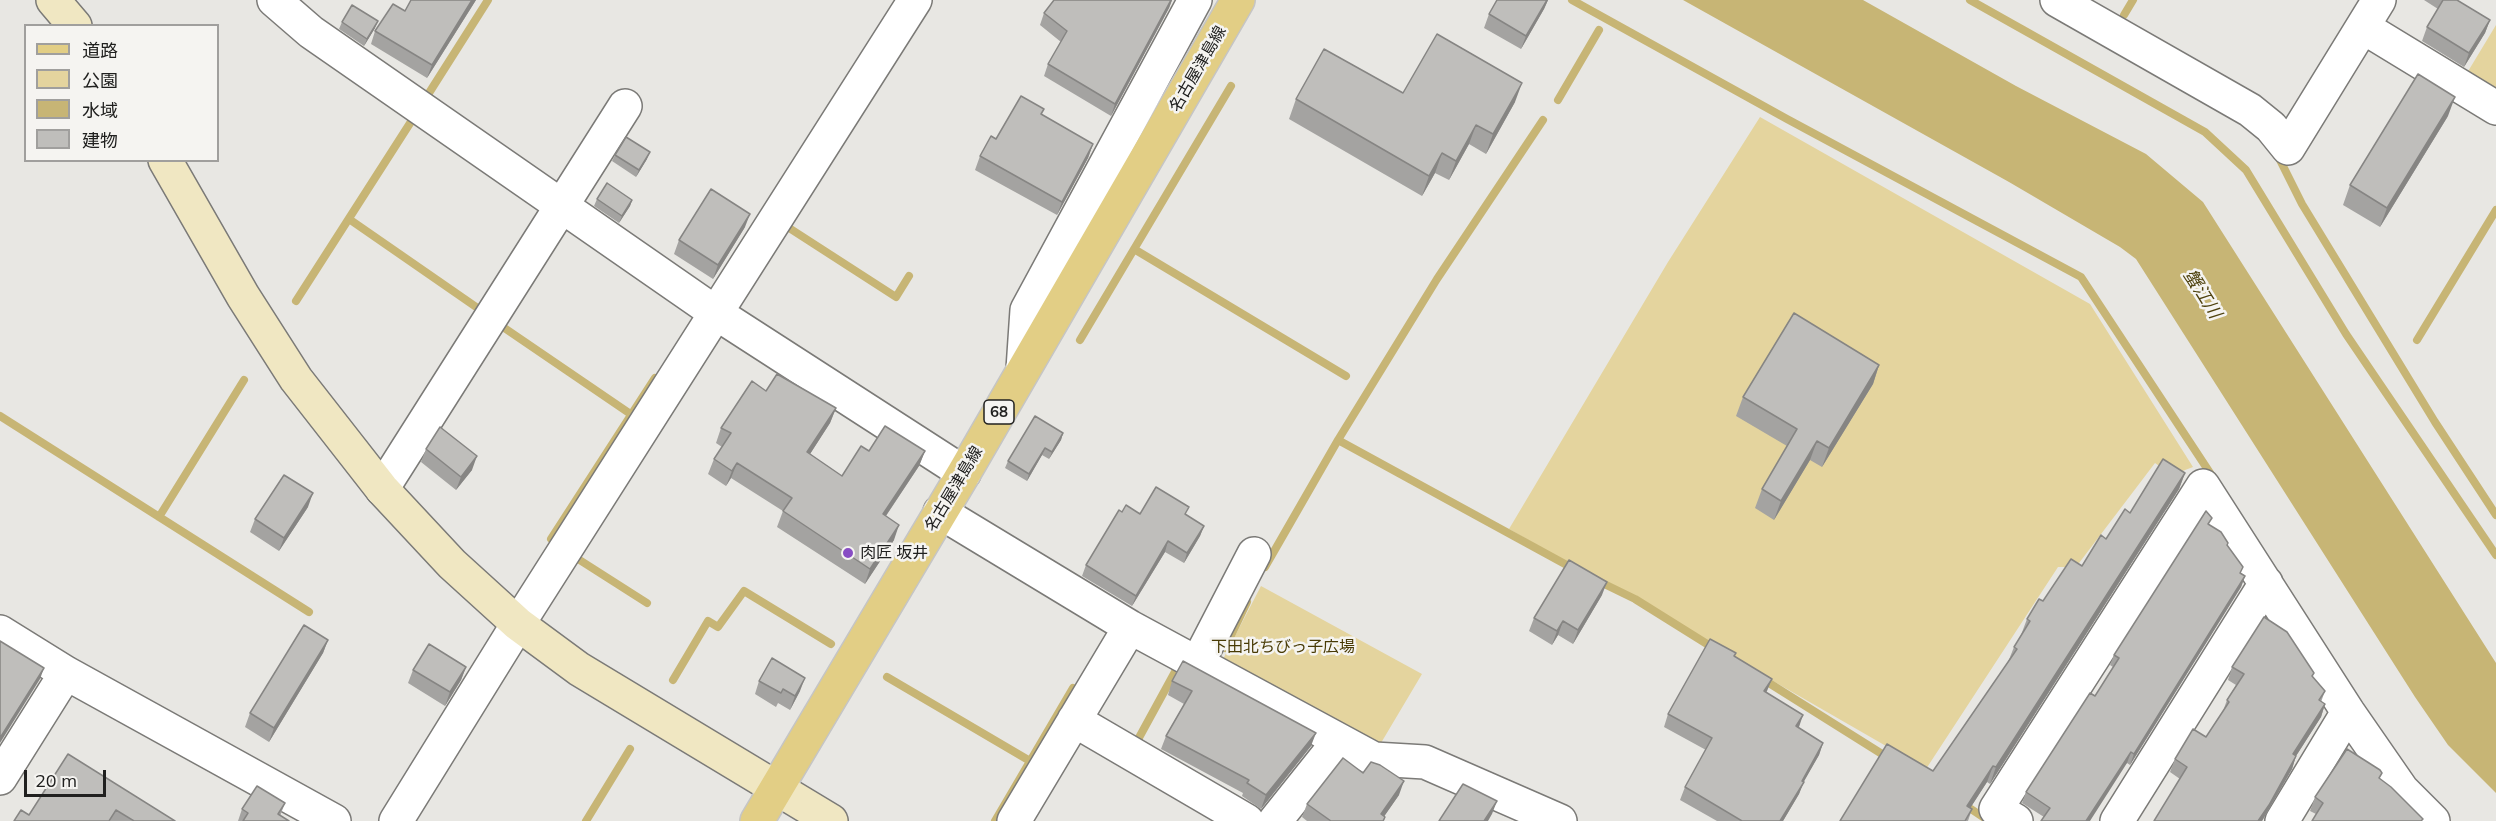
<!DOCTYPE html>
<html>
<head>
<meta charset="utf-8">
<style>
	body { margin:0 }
	#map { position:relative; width:2496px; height:821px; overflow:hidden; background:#e8e7e3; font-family:Mulish,"Noto Sans JP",sans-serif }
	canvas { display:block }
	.legend { position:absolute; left:24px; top:24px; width:195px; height:138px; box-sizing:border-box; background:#f5f4f1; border:2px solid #a09f9d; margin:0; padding:8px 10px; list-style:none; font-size:18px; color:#20201f }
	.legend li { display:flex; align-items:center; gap:12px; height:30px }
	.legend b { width:30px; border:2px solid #a09f9d }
	.scale { position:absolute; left:24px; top:770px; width:82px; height:27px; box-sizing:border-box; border:3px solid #20201f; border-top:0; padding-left:8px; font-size:18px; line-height:21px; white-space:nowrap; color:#20201f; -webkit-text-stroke:4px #f5f4f1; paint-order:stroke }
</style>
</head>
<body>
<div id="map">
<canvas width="2496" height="821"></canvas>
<ul class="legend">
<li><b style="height:8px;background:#e2ce85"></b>道路</li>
<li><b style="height:16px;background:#e4d49e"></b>公園</li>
<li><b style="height:16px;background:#c7b575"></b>水域</li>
<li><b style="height:16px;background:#bfbebb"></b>建物</li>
</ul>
<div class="scale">20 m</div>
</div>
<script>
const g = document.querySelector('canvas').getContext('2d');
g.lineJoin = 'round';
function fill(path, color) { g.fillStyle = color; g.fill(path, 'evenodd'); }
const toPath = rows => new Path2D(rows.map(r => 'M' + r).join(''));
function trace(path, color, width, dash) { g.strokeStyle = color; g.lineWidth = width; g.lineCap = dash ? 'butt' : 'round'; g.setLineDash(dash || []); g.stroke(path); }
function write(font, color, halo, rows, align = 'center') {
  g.font = font + ' Mulish,"Noto Sans JP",sans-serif'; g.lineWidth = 5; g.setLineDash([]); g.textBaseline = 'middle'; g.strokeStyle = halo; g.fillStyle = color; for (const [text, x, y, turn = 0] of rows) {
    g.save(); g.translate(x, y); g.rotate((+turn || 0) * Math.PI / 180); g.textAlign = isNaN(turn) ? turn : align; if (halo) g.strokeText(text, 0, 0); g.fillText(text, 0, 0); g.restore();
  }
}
fill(toPath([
	[2496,25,2496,90,2467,73],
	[1760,117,2090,304,2193,467,2172,475,2155,463,2076,567,2058,567,1926,769,1509,529,1668,262],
	[1261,586,1422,674,1378,748,1221,663]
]), '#e4d49e');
fill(toPath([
	[1683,0,1863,0,2016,86,2146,154,2203,202,2496,663,2496,793,2448,745,2415,697,2136,259,2120,247,2009,182]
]), '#c7b575');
trace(toPath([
	[1572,0,1787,119,2081,277,2214,479],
	[1970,0,2205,132,2246,170,2346,334,2496,555],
	[2124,15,2133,0],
	[429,93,488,0],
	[1558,100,1599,30],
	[2277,154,2302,204,2435,422,2496,515],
	[349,219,479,309],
	[786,226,896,297,909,276],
	[1134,249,1346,376],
	[296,301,414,117],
	[500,325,632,415],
	[1080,340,1231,86],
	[2417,340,2496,210],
	[0,416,309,612],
	[1338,440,1574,569],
	[159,517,244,380],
	[558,544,551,539,655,378],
	[578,559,647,603],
	[1265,567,1338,440,1437,279,1543,120],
	[1596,580,1635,599,1715,649],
	[1225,648,1247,602],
	[887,677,1030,761],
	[1761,678,1890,759],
	[673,680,708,621,718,627,744,591,831,644],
	[1135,745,1176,670],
	[1965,805,1989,821],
	[586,821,630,749],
	[995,821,1073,688]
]), '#c7b575', 8);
const street = toPath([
	[274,0,311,32,716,313,964,473],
	[2057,0,2250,110,2271,127,2288,148,2379,0],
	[2363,27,2496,108],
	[1023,369,1027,310,1195,0],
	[382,489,625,106],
	[940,512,1130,627,1374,759,1425,762,1560,821],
	[0,632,66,673,334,821],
	[1197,664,1254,554],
	[1074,720,1247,821],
	[0,778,66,673],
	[396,821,518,624,915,0],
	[1014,821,1130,627],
	[1275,821,1339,741],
	[2016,821,1996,809,2203,486,2348,712,2402,790,2433,821],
	[2117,821,2266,583],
	[2282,821,2348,712]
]);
const secondary = toPath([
	[53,0,75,26],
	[165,160,243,296,296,379,382,489,452,564,518,624,579,669,831,821]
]);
const primary = toPath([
	[757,821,964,473,1238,0]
]);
trace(street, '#7b7a77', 36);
trace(secondary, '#7b7a77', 36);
trace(primary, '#c5c5c5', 36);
trace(street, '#fff', 33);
trace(secondary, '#f0e7c2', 33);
trace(primary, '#e2ce85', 33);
fill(toPath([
	[411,0,476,0,427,78,371,44,375,31,405,11],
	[1054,0,1172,0,1169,8,1111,116,1044,76,1048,64,1061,42,1040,25,1044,13],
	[1497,0,1548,0,1544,9,1521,49,1484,28,1489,14],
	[2424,0,2457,0,2490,20,2485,33,2464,67,2422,41,2427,27,2438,9],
	[342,22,375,28,364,46,339,29],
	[1403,93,1515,102,1486,154,1469,144,1449,180,1435,173,1422,196,1289,119,1296,99],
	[1042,115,1093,144,1088,158,1057,215,975,170,980,156,996,139],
	[2448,116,2380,227,2343,205,2350,185],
	[615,155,647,159,636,177,612,161],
	[597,199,632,200,630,206,619,223,594,206],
	[745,227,713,279,674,254,679,240],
	[1879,365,1873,384,1822,467,1810,460,1774,520,1755,508,1762,489,1787,446,1736,416,1743,397],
	[766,391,836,408,830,423,810,454,842,476,869,451,925,451,919,466,886,516,894,540,865,584,777,527,783,511,731,478,726,486,708,474,714,459,722,447,716,443,721,428],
	[1063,433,1061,440,1049,459,1042,455,1027,481,1005,468,1008,461],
	[426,449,472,470,456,490,421,462],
	[2185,473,2179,489,1990,784,1987,782,1970,808,1972,809,1968,821,1840,821,1933,771,2008,662,2014,647,2021,635,2027,619,2043,601,2082,566,2130,513],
	[308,507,279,551,250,532,255,519],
	[1122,512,1186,515,1204,526,1200,536,1184,563,1165,552,1132,606,1082,576,1086,565],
	[2209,524,2228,543,2227,546,2241,573,2245,576,2241,587,2130,765,2127,763,2044,817,2022,803,2026,792,2095,696,2113,667,2110,665,2114,655],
	[1602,595,1573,644,1558,635,1552,645,1529,631,1534,618],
	[328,640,323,653,269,742,245,727,250,713],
	[1735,657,1798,728,1823,743,1819,755,1803,782,1799,794,1783,821,1717,821,1680,800,1685,787,1706,750,1664,727,1668,714],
	[466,667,461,680,445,706,408,683,413,670],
	[2232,667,2312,676,2325,691,2321,702,2325,704,2321,717,2296,756,2292,769,2262,821,2154,821,2180,779,2170,772,2175,759,2206,737,2223,711,2227,700,2236,685,2228,680],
	[759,681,800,691,790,710,778,703,776,707,755,694],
	[1172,681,1311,746,1261,809,1242,796,1243,793,1161,749,1166,736,1184,704,1168,695],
	[68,754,175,821,14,821,29,815],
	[2380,770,2316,814,2310,811,2315,797],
	[1399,795,1384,816,1385,817,1384,821,1307,821,1302,817,1307,804],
	[285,803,280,816,289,821,238,821,242,809]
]), '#a4a3a1');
fill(toPath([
	[472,0,476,0,427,78,432,65],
	[1171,0,1172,0,1169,8,1111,116,1115,104],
	[1547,0,1548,0,1544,9,1521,49,1526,36],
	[2490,20,2485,33,2464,67,2469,53],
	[378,21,375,28,364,46,367,39],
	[1522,83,1515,102,1486,154,1493,134],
	[2455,97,2448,116,2380,227,2387,208],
	[1476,125,1469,144,1449,180,1456,161],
	[1093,144,1088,158,1057,215,1062,202],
	[650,152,647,159,636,177,639,170],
	[1442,153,1435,173,1422,196,1429,176],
	[632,200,630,206,619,223,622,216],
	[750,214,745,227,713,279,718,265],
	[1879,365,1873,384,1822,467,1829,448],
	[836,408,830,423,801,468,807,452],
	[1063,433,1061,440,1049,459,1052,452],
	[1817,441,1810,460,1774,520,1781,501],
	[1045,448,1042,455,1027,481,1029,474],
	[925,451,919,466,877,529,883,514],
	[477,456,472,470,456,490,461,477],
	[737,463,731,478,726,486,732,471],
	[2185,473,2179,489,1990,784,1996,767],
	[313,493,308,507,279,551,284,538],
	[899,525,894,540,865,584,870,569],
	[1204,526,1200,536,1184,563,1187,553],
	[1168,541,1165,552,1132,606,1136,596],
	[2245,576,2241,587,2130,765,2134,754],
	[1607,582,1602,595,1573,644,1578,630],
	[1563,621,1558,635,1552,645,1557,631],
	[328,640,323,653,269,742,274,728],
	[466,667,461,680,445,706,450,692],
	[44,668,40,679,0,743,0,738],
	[805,678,800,691,790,710,795,696],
	[1772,679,1767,691,1760,703,1764,691],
	[2325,704,2321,717,2289,767,2293,754],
	[1803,715,1799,727,1791,739,1796,726],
	[1316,733,1311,746,1261,809,1266,795],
	[1823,743,1819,755,1802,785,1804,782,1799,794,1783,821,1780,821],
	[2131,752,2127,763,2090,821,2086,821],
	[2296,756,2292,769,2262,821,2258,821],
	[1993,766,1987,782,1962,821,1967,806],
	[1404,781,1399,795,1381,821,1381,814],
	[1497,801,1492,814,1488,821,1484,821]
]), '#868583');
const building = toPath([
	[411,0,472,0,432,65,375,31,393,4,405,11,411,0],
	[1054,0,1171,0,1115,104,1048,64,1067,31,1044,13,1054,0],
	[1497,0,1547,0,1526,36,1489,14,1497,0],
	[2443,0,2457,0,2490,20,2469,53,2427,27,2443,0],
	[352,5,378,21,367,39,342,22,352,5],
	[1437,34,1522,83,1493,134,1476,125,1456,161,1442,153,1429,176,1296,99,1324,49,1403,93,1437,34],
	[2418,74,2455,97,2387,208,2350,185,2418,74],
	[1021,96,1044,109,1041,114,1093,144,1062,202,980,156,991,136,996,139,1021,96],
	[626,137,650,152,639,170,615,155,626,137],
	[607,183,632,200,622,216,597,199,607,183],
	[711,189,750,214,718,265,679,240,711,189],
	[1794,313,1879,365,1829,448,1817,441,1781,501,1762,489,1797,429,1743,397,1794,313],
	[777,374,836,408,807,452,842,476,861,446,869,451,885,426,925,451,883,514,899,525,870,569,783,511,792,498,737,463,732,471,714,459,731,433,721,428,752,381,766,391,777,374],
	[1035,416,1063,433,1052,452,1045,448,1029,474,1008,461,1035,416],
	[440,427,477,456,461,477,426,449,440,427],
	[2163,459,2185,473,1996,767,1993,766,1967,806,1972,809,1965,821,1840,821,1887,744,1933,771,2017,649,2014,647,2030,621,2027,619,2039,599,2043,601,2071,559,2082,566,2101,535,2106,539,2125,509,2130,513,2163,459],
	[284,475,313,493,284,538,255,519,284,475],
	[1156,487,1189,507,1185,514,1204,526,1187,553,1168,541,1136,596,1086,565,1119,510,1122,512,1126,505,1140,514,1156,487],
	[2206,511,2212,518,2208,524,2221,532,2228,543,2227,545,2243,567,2240,573,2245,576,2134,754,2131,752,2086,821,2041,821,2050,808,2026,792,2090,693,2095,696,2119,658,2114,655,2206,511],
	[1569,560,1607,582,1578,630,1563,621,1557,631,1534,618,1569,560],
	[2264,617,2287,632,2314,673,2312,676,2325,691,2319,700,2325,704,2293,754,2296,756,2269,805,2258,821,2154,821,2187,767,2175,759,2193,729,2206,737,2229,702,2227,700,2244,674,2232,667,2264,617],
	[304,625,328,640,274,728,250,713,304,625],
	[1710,639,1736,653,1734,656,1772,679,1764,691,1803,715,1796,726,1823,743,1802,781,1804,782,1780,821,1742,821,1685,787,1712,738,1668,714,1710,639],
	[0,641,44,668,0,738,0,641],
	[429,644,466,667,450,692,413,670,429,644],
	[772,658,805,678,795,696,783,689,781,693,759,681,772,658],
	[1183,661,1316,733,1266,795,1247,783,1249,780,1166,736,1192,691,1172,681,1183,661],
	[2347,749,2380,770,2382,773,2379,778,2391,787,2423,819,2421,821,2312,821,2323,803,2315,797,2347,749],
	[68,754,175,821,134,821,116,810,109,821,14,821,21,810,29,815,68,754],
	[1343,758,1363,773,1371,762,1380,765,1404,781,1381,814,1385,817,1383,821,1331,821,1307,804,1343,758],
	[1463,784,1497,801,1484,821,1439,821,1463,784],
	[257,786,285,803,278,814,289,821,243,821,248,813,242,809,257,786]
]);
fill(building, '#bfbebb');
trace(building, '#868583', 1.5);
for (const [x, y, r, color] of [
	[848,553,6,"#884dc4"]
]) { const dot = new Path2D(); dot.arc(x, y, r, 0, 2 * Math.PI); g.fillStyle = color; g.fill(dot); trace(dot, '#f5f4f1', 2); }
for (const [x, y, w] of [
	[999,412,30]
]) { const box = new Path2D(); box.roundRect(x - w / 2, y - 12, w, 24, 4.5); g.fillStyle = '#f5f4f1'; g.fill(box); trace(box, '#20201f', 1.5); }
write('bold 15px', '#20201f', null, [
	["68",999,412]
]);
write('16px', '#20201f', '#f5f4f1', [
	["名古屋津島線",1198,69,-60],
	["名古屋津島線",954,489,-59]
]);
write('16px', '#20201f', '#f5f4f1', [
	["肉匠 坂井",860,553]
], 'left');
write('16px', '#483a04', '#f5f4f1', [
	["下田北ちびっ子広場",1283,647]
]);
write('italic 18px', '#4f420e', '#f5f4f1', [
	["蟹江川",2202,294,58]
]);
</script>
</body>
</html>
